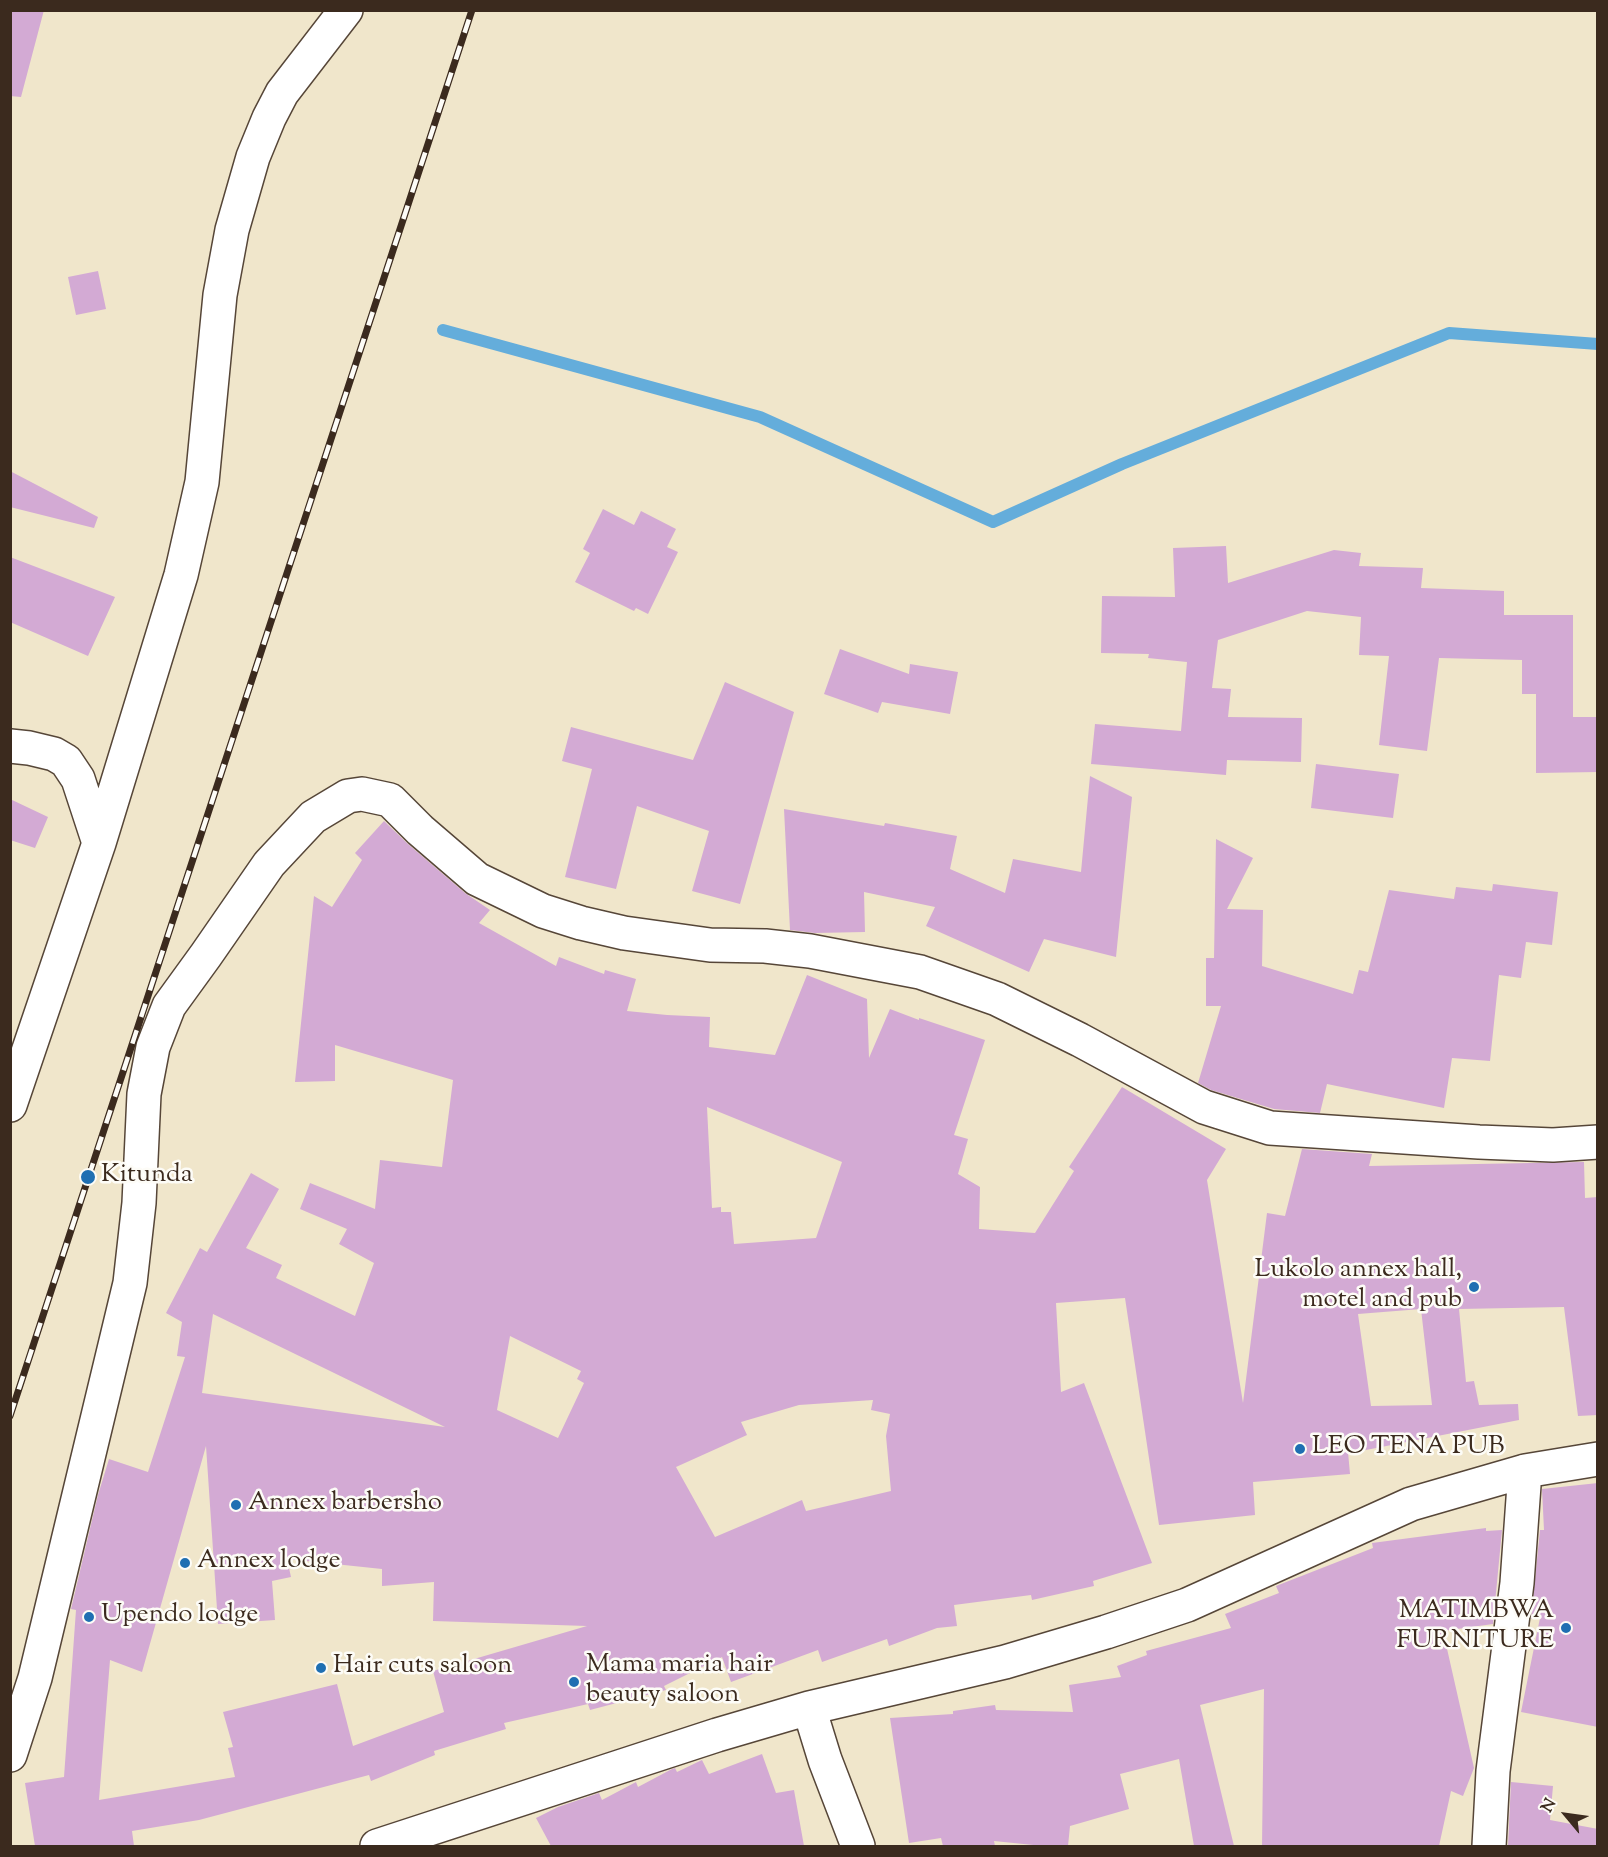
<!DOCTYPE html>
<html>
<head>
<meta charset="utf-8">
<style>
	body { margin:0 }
	#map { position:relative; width:1608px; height:1857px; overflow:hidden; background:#f0e6cb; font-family:"Sorts Mill Goudy",serif }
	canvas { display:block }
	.frame { position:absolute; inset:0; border:12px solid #3b2a1e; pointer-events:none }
	.north { position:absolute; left:1536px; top:1785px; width:60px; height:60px; -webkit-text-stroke:4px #fdfcf7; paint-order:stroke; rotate:299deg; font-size:16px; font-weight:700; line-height:24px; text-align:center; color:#3b2a1e }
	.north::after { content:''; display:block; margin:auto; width:21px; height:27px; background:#3b2a1e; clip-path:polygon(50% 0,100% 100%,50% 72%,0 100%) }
</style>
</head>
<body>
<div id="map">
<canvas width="1608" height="1857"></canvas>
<div class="frame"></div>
<div class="north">N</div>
</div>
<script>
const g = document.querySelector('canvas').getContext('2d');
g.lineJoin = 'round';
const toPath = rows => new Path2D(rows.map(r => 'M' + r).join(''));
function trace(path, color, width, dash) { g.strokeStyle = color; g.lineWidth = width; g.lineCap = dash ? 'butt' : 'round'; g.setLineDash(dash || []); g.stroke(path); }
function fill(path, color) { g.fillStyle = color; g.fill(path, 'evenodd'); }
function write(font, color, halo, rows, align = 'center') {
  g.font = font + ' "Sorts Mill Goudy",serif'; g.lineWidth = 5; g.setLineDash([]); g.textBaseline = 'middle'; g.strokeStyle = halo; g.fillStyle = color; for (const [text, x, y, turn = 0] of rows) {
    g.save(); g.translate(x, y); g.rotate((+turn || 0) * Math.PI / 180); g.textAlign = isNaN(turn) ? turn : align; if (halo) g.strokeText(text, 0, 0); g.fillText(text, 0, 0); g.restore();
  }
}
trace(toPath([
	[443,330,760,417,993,522,1122,464,1449,333,1598,344]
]), '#64addb', 12);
fill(toPath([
	[10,10,44,10,21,97,10,96],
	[98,271,106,309,76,315,68,277],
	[10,471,98,517,94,528,10,507],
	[603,509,634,525,641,511,676,529,667,547,678,552,648,614,636,608,634,611,575,582,590,553,583,549],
	[1226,546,1228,583,1334,550,1361,553,1359,566,1423,568,1421,588,1504,591,1504,615,1573,615,1573,717,1598,717,1598,772,1536,773,1536,694,1522,694,1522,660,1439,658,1427,751,1379,745,1389,656,1359,655,1361,617,1307,611,1218,640,1212,688,1231,689,1228,717,1302,718,1301,762,1227,760,1226,775,1091,764,1095,724,1181,731,1187,662,1148,658,1149,654,1101,653,1102,596,1175,597,1173,548],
	[10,557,115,597,88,656,10,622],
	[840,649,909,674,910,664,958,672,950,714,882,702,878,713,824,694],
	[725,682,794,712,740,904,692,891,709,831,637,806,616,889,565,877,592,769,562,761,571,727,693,760],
	[1316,764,1399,774,1393,818,1311,808],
	[1090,776,1132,797,1116,957,1044,939,1029,972,926,926,935,907,864,892,865,932,815,933,790,930,784,809,884,826,885,823,957,836,950,869,1005,893,1013,859,1081,872],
	[10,799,48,817,35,848,10,840],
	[384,821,408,844,465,893,490,910,479,923,556,966,559,957,604,974,605,970,636,979,627,1011,667,1015,710,1017,709,1047,775,1055,807,975,867,999,869,1058,890,1009,919,1020,919,1018,985,1040,954,1135,968,1139,958,1174,980,1187,979,1229,1035,1233,1074,1171,1069,1167,1122,1087,1226,1149,1207,1180,1243,1403,1267,1213,1285,1216,1302,1149,1372,1154,1369,1166,1584,1162,1585,1198,1598,1197,1598,1415,1578,1416,1564,1307,1459,1309,1466,1382,1474,1381,1479,1405,1518,1404,1519,1420,1366,1450,1348,1452,1350,1474,1253,1482,1255,1515,1159,1525,1125,1298,1056,1303,1061,1392,1084,1383,1152,1563,1093,1581,1094,1586,1032,1600,1031,1595,954,1605,957,1626,937,1628,889,1646,887,1639,822,1662,818,1650,731,1682,722,1657,664,1686,666,1690,590,1710,588,1704,504,1723,506,1729,434,1751,435,1755,371,1781,369,1775,199,1820,132,1831,134,1846,35,1846,25,1783,64,1777,76,1610,71,1609,98,1495,109,1459,148,1472,185,1357,177,1356,182,1322,166,1313,200,1248,207,1252,251,1173,279,1189,246,1248,282,1265,276,1278,355,1316,374,1263,339,1244,347,1229,300,1209,310,1183,375,1209,380,1160,442,1167,453,1080,335,1045,335,1081,295,1082,314,896,332,907,362,860,355,853],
	[707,1107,842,1162,816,1238,734,1244,731,1212,721,1212,721,1207,712,1208],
	[1421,1309,1432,1405,1371,1406,1358,1314],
	[213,1314,445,1427,202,1393],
	[510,1336,581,1371,577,1379,584,1383,558,1438,497,1410],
	[873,1400,871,1410,890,1414,886,1436,891,1491,806,1511,802,1500,715,1537,676,1467,747,1435,741,1422,799,1405],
	[206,1446,218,1624,275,1620,272,1581,291,1577,287,1559,382,1569,382,1586,434,1582,433,1621,587,1626,433,1671,444,1712,353,1746,337,1684,223,1712,233,1747,228,1748,235,1777,99,1800,110,1660,142,1672],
	[1216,839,1253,858,1227,909,1263,910,1262,966,1353,994,1359,970,1368,972,1389,890,1454,899,1456,887,1492,891,1493,884,1558,892,1552,945,1526,942,1521,978,1499,975,1490,1061,1452,1058,1444,1108,1327,1084,1320,1113,1274,1109,1211,1090,1198,1083,1221,1006,1206,1006,1206,958,1214,958],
	[1598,1483,1598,1727,1521,1712,1540,1618,1531,1619,1540,1530,1544,1530,1542,1489],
	[1486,1528,1486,1531,1502,1530,1493,1624,1443,1631,1474,1768,1463,1796,1451,1791,1439,1846,1262,1846,1264,1689,1200,1705,1234,1846,1194,1846,1179,1759,1120,1774,1129,1809,1070,1826,1068,1846,1043,1846,994,1841,995,1846,943,1846,941,1838,909,1843,890,1718,953,1714,953,1711,995,1705,996,1710,1073,1712,1069,1685,1121,1677,1117,1666,1147,1655,1146,1651,1231,1628,1225,1614,1279,1593,1276,1586,1373,1548,1372,1543],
	[762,1754,776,1793,794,1790,804,1846,551,1846,536,1818,558,1807,599,1793,602,1800,636,1782,638,1787,672,1769,675,1768,677,1772,702,1760,709,1774],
	[1511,1782,1553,1786,1550,1820,1598,1829,1598,1846,1508,1846]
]), '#d3aad4');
const minor = toPath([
	[10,746,29,748,54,754,66,761,78,779,99,843],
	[10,1105,99,843,181,575,202,482,220,295,232,230,253,157,269,118,282,93,346,10],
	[809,1708,825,1760,858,1846],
	[10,1755,35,1678,130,1283,139,1203,144,1094,153,1047,169,1006,206,955,269,864,313,817,348,796,362,794,390,800,420,830,477,879,543,911,581,923,624,933,710,945,765,946,810,951,920,972,997,999,1080,1040,1204,1107,1270,1128,1479,1142,1553,1145,1598,1142],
	[377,1846,717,1735,809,1708,1005,1662,1106,1632,1187,1605,1411,1504,1525,1471,1598,1459],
	[1489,1846,1493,1771,1517,1583,1525,1471]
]);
trace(minor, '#564638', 36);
trace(minor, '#fff', 33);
const rail = toPath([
	[10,1416,472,10]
]);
trace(rail, '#3b2a1e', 7);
trace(rail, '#fdfcf7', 4.5, [14]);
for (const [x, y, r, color] of [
	[88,1177,8,"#1f6fb2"],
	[1474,1287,6,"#1f6fb2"],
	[1300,1449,6,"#1f6fb2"],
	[236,1505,6,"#1f6fb2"],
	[185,1563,6,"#1f6fb2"],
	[89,1617,6,"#1f6fb2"],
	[1566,1628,6,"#1f6fb2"],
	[321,1668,6,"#1f6fb2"],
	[574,1682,6,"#1f6fb2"]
]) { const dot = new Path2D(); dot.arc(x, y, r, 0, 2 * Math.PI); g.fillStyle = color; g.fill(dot); trace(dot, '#fdfcf7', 2); }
write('26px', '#3b2a1e', '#fdfcf7', [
	["Kitunda",101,1177],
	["Lukolo annex hall,",1462,1272,"right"],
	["motel and pub",1462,1302,"right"],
	["LEO TENA PUB",1312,1449],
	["Annex barbersho",248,1505],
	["Annex lodge",197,1563],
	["MATIMBWA",1554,1613,"right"],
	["FURNITURE",1554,1643,"right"],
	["Upendo lodge",101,1617],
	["Mama maria hair",586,1667],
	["beauty saloon",586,1697],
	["Hair cuts saloon",333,1668]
], 'left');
</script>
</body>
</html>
